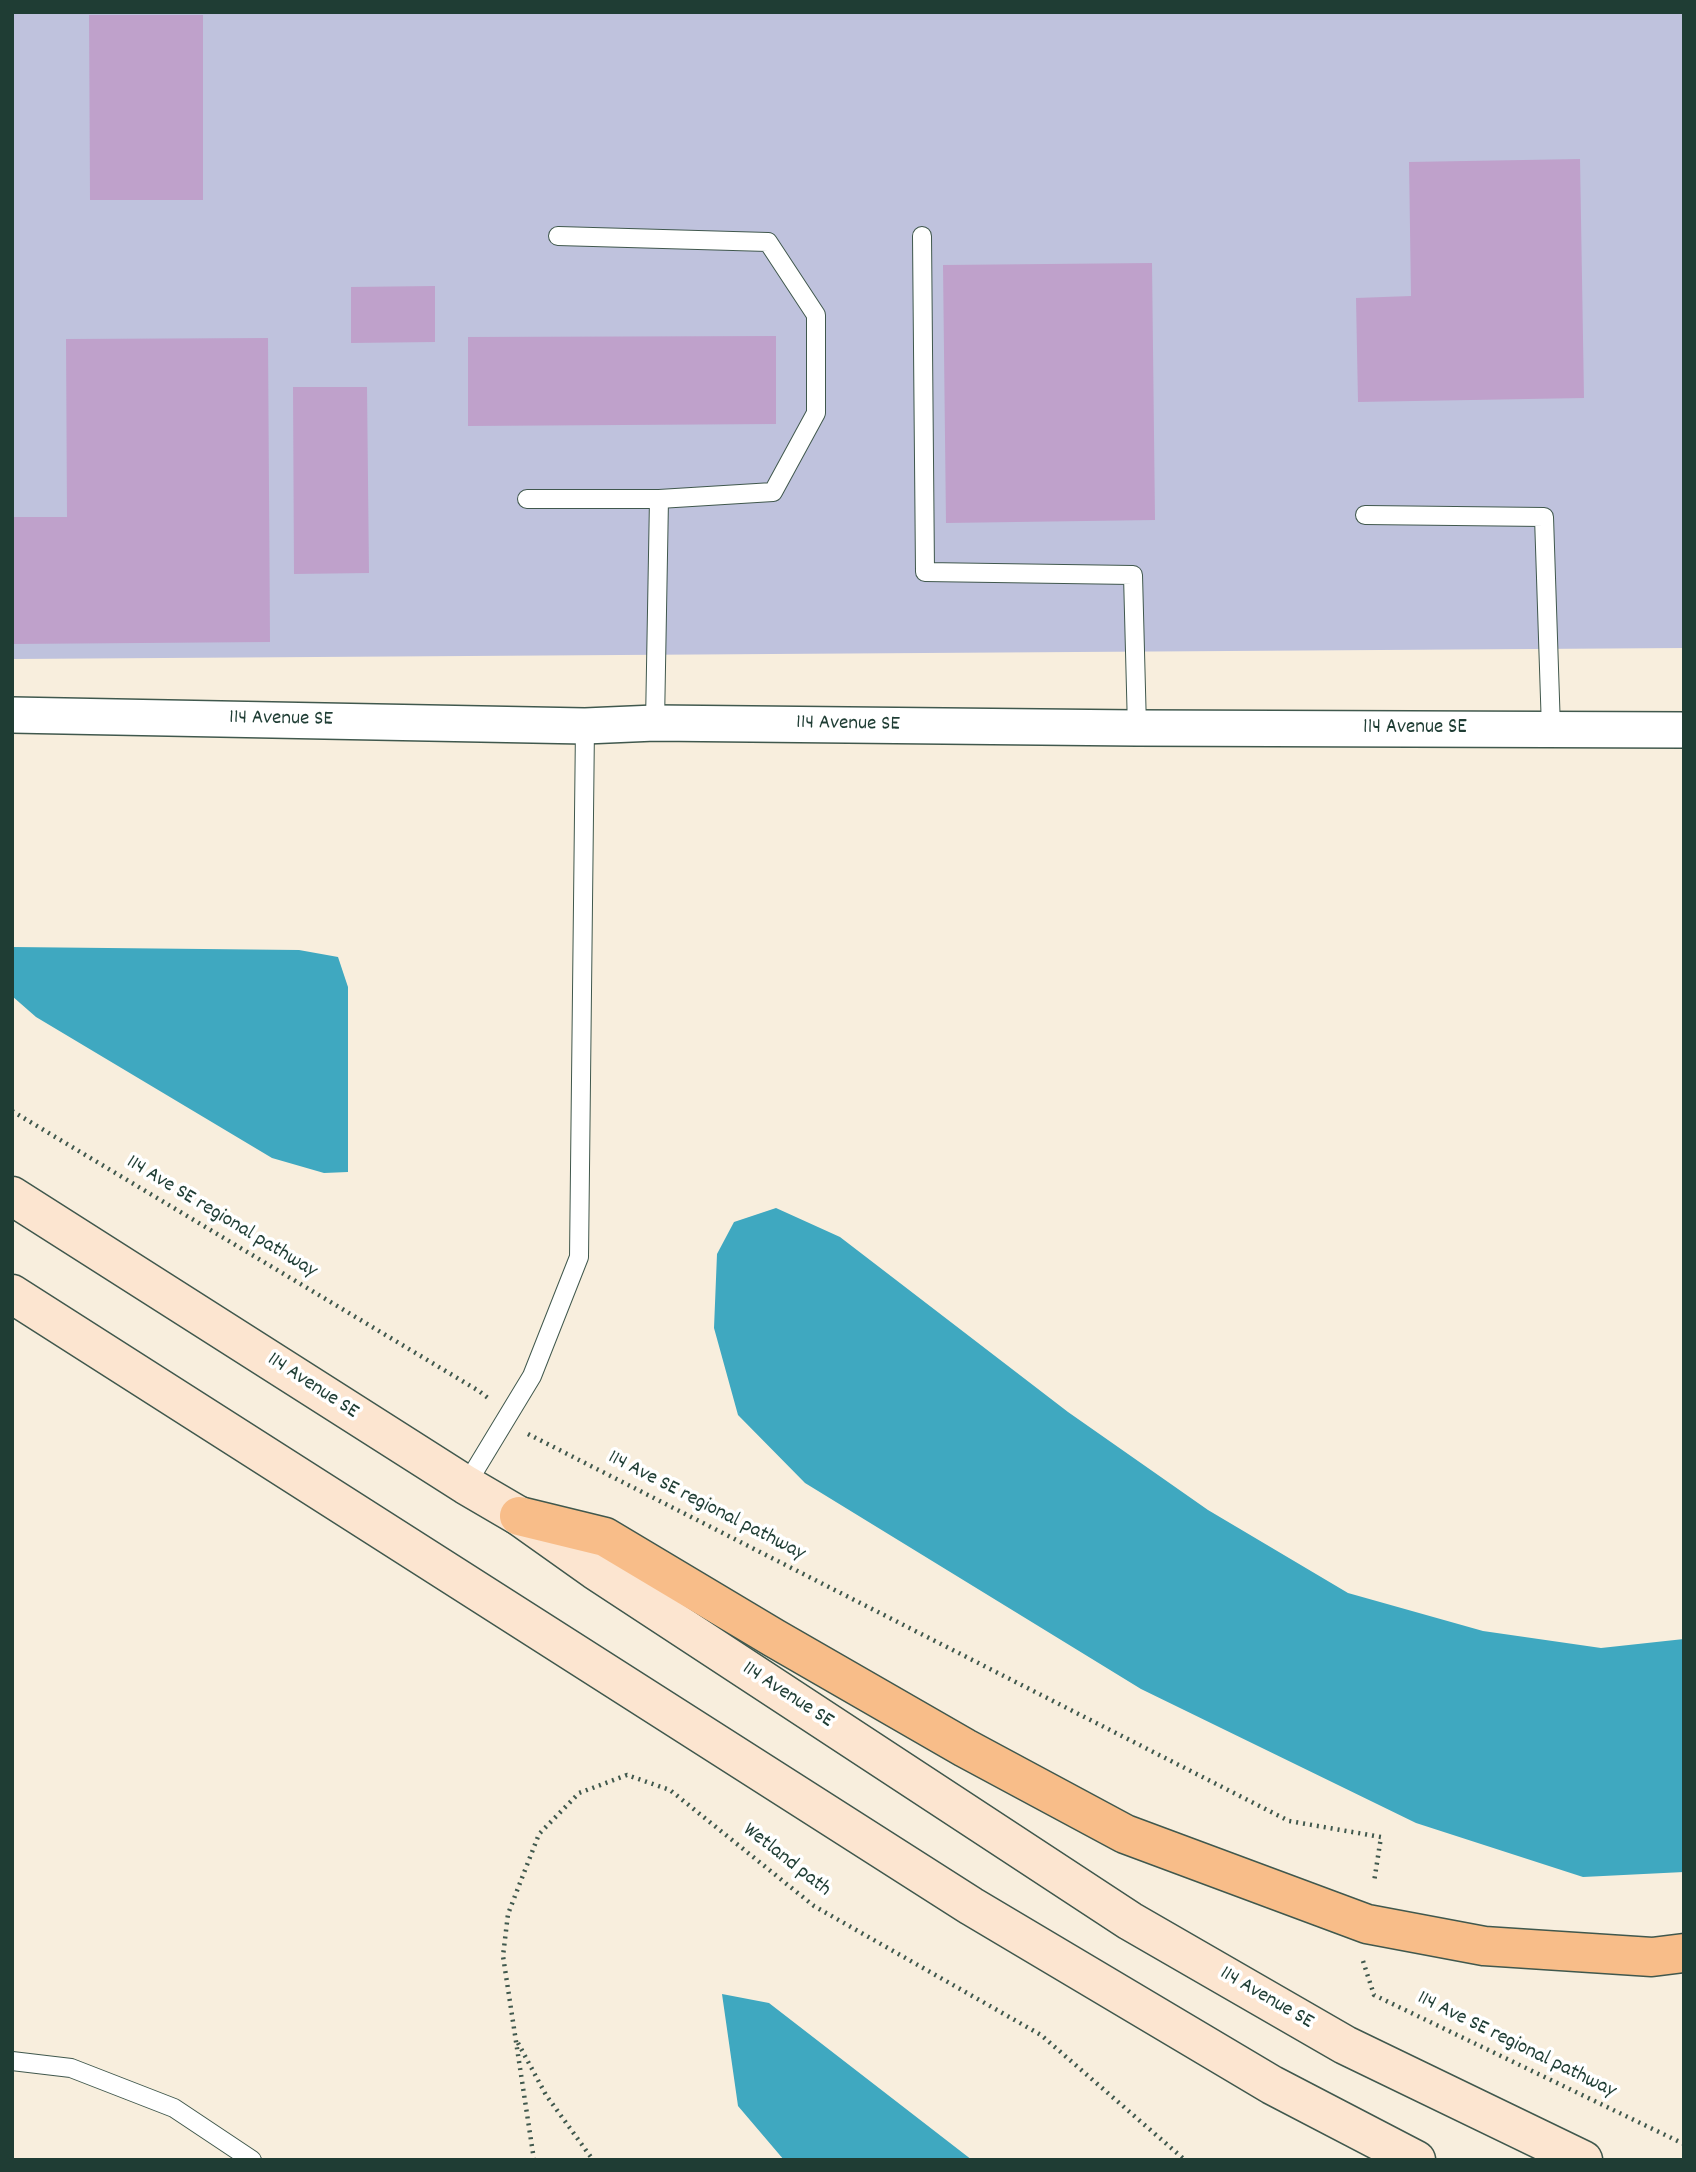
<!DOCTYPE html>
<html>
<head>
<meta charset="utf-8">
<style>
	body { margin:0 }
	#map { position:relative; width:1696px; height:2172px; overflow:hidden; background:#f8eedd; font-family:Dekko,sans-serif }
	canvas { display:block }
	.frame { position:absolute; inset:0; border:14px solid #1f3d34; pointer-events:none }
</style>
</head>
<body>
<div id="map">
<canvas width="1696" height="2172"></canvas>
<div class="frame"></div>
</div>
<script>
const g = document.querySelector('canvas').getContext('2d');
g.lineJoin = 'round';
function fill(path, color) { g.fillStyle = color; g.fill(path, 'evenodd'); }
const toPath = rows => new Path2D(rows.map(r => 'M' + r).join(''));
function trace(path, color, width, dash) { g.strokeStyle = color; g.lineWidth = width; g.lineCap = dash ? 'butt' : 'round'; g.setLineDash(dash || []); g.stroke(path); }
function write(font, color, halo, rows, align = 'center') {
  g.font = font + ' Dekko,sans-serif'; g.lineWidth = 7; g.setLineDash([]); g.textBaseline = 'middle'; g.strokeStyle = halo; g.fillStyle = color; for (const [text, x, y, turn = 0] of rows) {
    g.save(); g.translate(x, y); g.rotate((+turn || 0) * Math.PI / 180); g.textAlign = isNaN(turn) ? turn : align; if (halo) g.strokeText(text, 0, 0); g.fillText(text, 0, 0); g.restore();
  }
}
fill(toPath([
	[12,12,1684,12,1684,648,12,659]
]), '#bfc2dd');
fill(toPath([
	[12,947,299,950,338,957,348,987,348,1172,324,1173,272,1158,36,1017,12,996],
	[776,1208,840,1237,1068,1412,1208,1510,1348,1593,1483,1631,1601,1648,1684,1639,1684,1872,1583,1877,1416,1823,1141,1689,805,1483,738,1415,714,1328,717,1254,734,1222],
	[722,1994,769,2003,972,2160,784,2160,738,2106]
]), '#3fa8c0');
fill(toPath([
	[89,15,203,15,203,200,90,200],
	[1580,159,1584,398,1358,402,1356,298,1411,296,1409,162],
	[1152,263,1155,520,946,523,943,265],
	[435,286,435,342,351,343,351,287],
	[776,336,776,424,468,426,468,337],
	[268,338,270,642,12,644,12,517,67,517,66,339],
	[293,387,367,387,369,573,294,574]
]), '#bfa1cb');
const lane = toPath([
	[558,236,768,242,816,315,816,413,773,492,659,499],
	[922,236,925,572,1133,575,1137,728],
	[527,499,659,499,655,723],
	[1365,515,1544,517,1551,729],
	[466,1485,532,1376,579,1257,585,726],
	[12,2061,71,2068,174,2108,252,2160]
]);
const street = toPath([
	[12,715,585,726,655,723,1137,728,1684,730]
]);
const secondary = toPath([
	[12,1196,466,1485,519,1516,595,1570,1130,1921,1345,2045,1583,2160],
	[12,1294,971,1906,1272,2085,1416,2160]
]);
const highway = toPath([
	[519,1516,605,1537,774,1638,965,1748,1125,1834,1367,1924,1484,1946,1652,1957,1684,1953]
]);
trace(lane, '#40584d', 20);
trace(street, '#40584d', 38);
trace(secondary, '#40584d', 41);
trace(highway, '#40584d', 41);
trace(toPath([
	[12,1111,479,1391,488,1398],
	[528,1434,1289,1821,1381,1837,1374,1882],
	[1363,1961,1374,1995,1684,2144],
	[518,2043,546,2095,593,2160],
	[534,2160,503,1956,508,1914,539,1834,579,1793,627,1775,670,1790,814,1906,1041,2035,1185,2160]
]), '#40584d', 4.5, [2, 5]);
trace(lane, '#fff', 18);
trace(street, '#fff', 35);
trace(secondary, '#fce5d0', 38);
trace(highway, '#f8bd89', 38);
write('21px', '#1f3d34', '#fff', [
	["114 Avenue SE",281,720,1],
	["114 Avenue SE",848,725,1],
	["114 Avenue SE",1415,729],
	["114 Ave SE regional pathway",221,1218,31],
	["114 Avenue SE",312,1387,33],
	["114 Ave SE regional pathway",706,1507,27],
	["114 Avenue SE",787,1696,33],
	["Wetland path",786,1861,38],
	["114 Avenue SE",1266,1999,30],
	["114 Ave SE regional pathway",1516,2046,26]
]);
</script>
</body>
</html>
